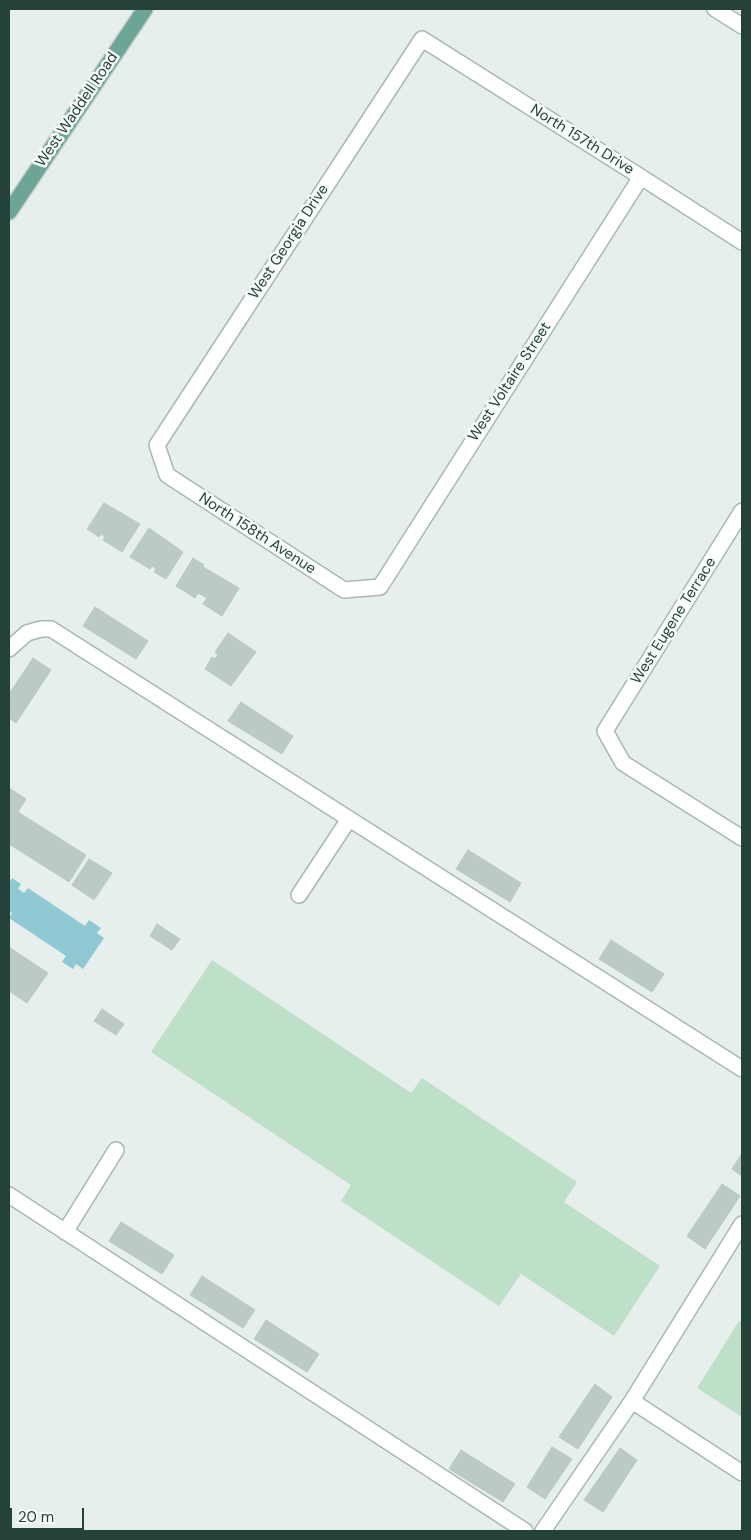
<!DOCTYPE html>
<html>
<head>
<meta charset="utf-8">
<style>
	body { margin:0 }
	#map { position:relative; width:751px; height:1540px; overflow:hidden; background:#e6efeb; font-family:"DM Sans",sans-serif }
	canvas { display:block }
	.frame { position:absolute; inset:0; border:10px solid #24423a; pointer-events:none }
	.scale { position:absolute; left:10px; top:1508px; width:74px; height:22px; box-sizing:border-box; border:2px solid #24423a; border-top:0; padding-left:6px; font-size:15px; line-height:18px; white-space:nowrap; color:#24423a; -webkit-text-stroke:4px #f7fbf9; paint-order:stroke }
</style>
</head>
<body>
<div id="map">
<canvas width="751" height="1540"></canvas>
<div class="frame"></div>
<div class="scale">20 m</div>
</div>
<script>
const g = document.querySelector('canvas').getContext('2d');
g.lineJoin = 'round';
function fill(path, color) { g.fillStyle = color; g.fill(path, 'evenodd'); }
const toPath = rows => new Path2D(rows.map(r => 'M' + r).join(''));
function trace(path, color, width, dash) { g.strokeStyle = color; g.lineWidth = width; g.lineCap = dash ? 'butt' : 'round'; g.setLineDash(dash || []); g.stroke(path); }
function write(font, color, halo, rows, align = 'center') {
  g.font = font + ' "DM Sans",sans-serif'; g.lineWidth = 5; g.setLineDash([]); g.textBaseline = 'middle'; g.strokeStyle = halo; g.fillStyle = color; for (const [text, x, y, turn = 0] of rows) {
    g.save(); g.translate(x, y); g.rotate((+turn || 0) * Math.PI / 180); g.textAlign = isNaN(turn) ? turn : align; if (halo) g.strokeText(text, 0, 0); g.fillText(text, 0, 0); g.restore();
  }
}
fill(toPath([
	[212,960,411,1093,422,1078,577,1182,564,1202,660,1266,614,1336,521,1274,499,1306,341,1201,351,1185,151,1052],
	[739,1321,742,1323,742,1417,697,1388]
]), '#bfe0c8');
fill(toPath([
	[12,878,21,884,18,889,24,893,28,888,85,926,89,920,101,928,97,933,104,938,83,969,76,964,73,969,62,962,66,956,9,918,12,913,9,911,9,883]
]), '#8ec9d4');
const building = toPath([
	[104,503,140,524,122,552,103,540,105,537,101,534,99,537,87,529,104,503],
	[149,528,183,552,166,579,154,572,156,569,152,566,150,569,130,557,149,528],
	[193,558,204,565,203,567,239,588,222,616,203,604,207,598,198,593,195,598,176,586,193,558],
	[95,607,148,641,136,659,83,626,95,607],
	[228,633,256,652,231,686,205,669,212,657,215,659,218,654,215,652,228,633],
	[33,658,51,670,16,723,9,718,9,694,33,658],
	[241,702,293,736,282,754,228,721,241,702],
	[9,788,26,799,18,812,86,855,69,882,9,844,9,788],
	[468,850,521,883,510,902,456,869,468,850],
	[89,859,112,873,94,900,72,885,89,859],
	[157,924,180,939,172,950,150,936,157,924],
	[611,940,664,974,652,992,599,959,611,940],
	[9,947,48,973,27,1003,9,991,9,947],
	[102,1009,124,1024,116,1035,94,1021,102,1009],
	[742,1153,742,1176,732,1169,742,1153],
	[722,1184,740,1196,705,1249,687,1236,722,1184],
	[121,1222,174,1255,162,1274,109,1241,121,1222],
	[202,1276,255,1310,243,1328,190,1295,202,1276],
	[266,1320,319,1354,307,1372,254,1339,266,1320],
	[595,1384,612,1397,578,1449,559,1437,595,1384],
	[552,1447,572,1459,545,1499,527,1487,552,1447],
	[620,1448,637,1460,603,1512,584,1500,620,1448],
	[461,1450,515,1484,503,1502,449,1469,461,1450]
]);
fill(building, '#bbcac4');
trace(building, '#b8c9c2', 1);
const minor = toPath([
	[715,9,742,26],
	[641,177,380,587,344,590,167,475,157,445,422,39,641,177,742,242],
	[742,511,605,731,623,763,742,838],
	[9,649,27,633,41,629,51,629,742,1069],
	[299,895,349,819],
	[9,1195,525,1531],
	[65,1232,116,1150],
	[632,1401,742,1473],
	[543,1531,632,1401,742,1224]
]);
const major = toPath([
	[9,212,145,9]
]);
trace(minor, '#a8b8b2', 18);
trace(major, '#c2cac8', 18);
trace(minor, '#fff', 15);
trace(major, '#6aa596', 15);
write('15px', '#24423a', '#f7fbf9', [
	["West Waddell Road",77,110,-56],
	["North 157th Drive",582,140,32],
	["West Georgia Drive",289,242,-57],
	["West Voltaire Street",510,382,-57],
	["North 158th Avenue",257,534,33],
	["West Eugene Terrace",674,621,-58]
]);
</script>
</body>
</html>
